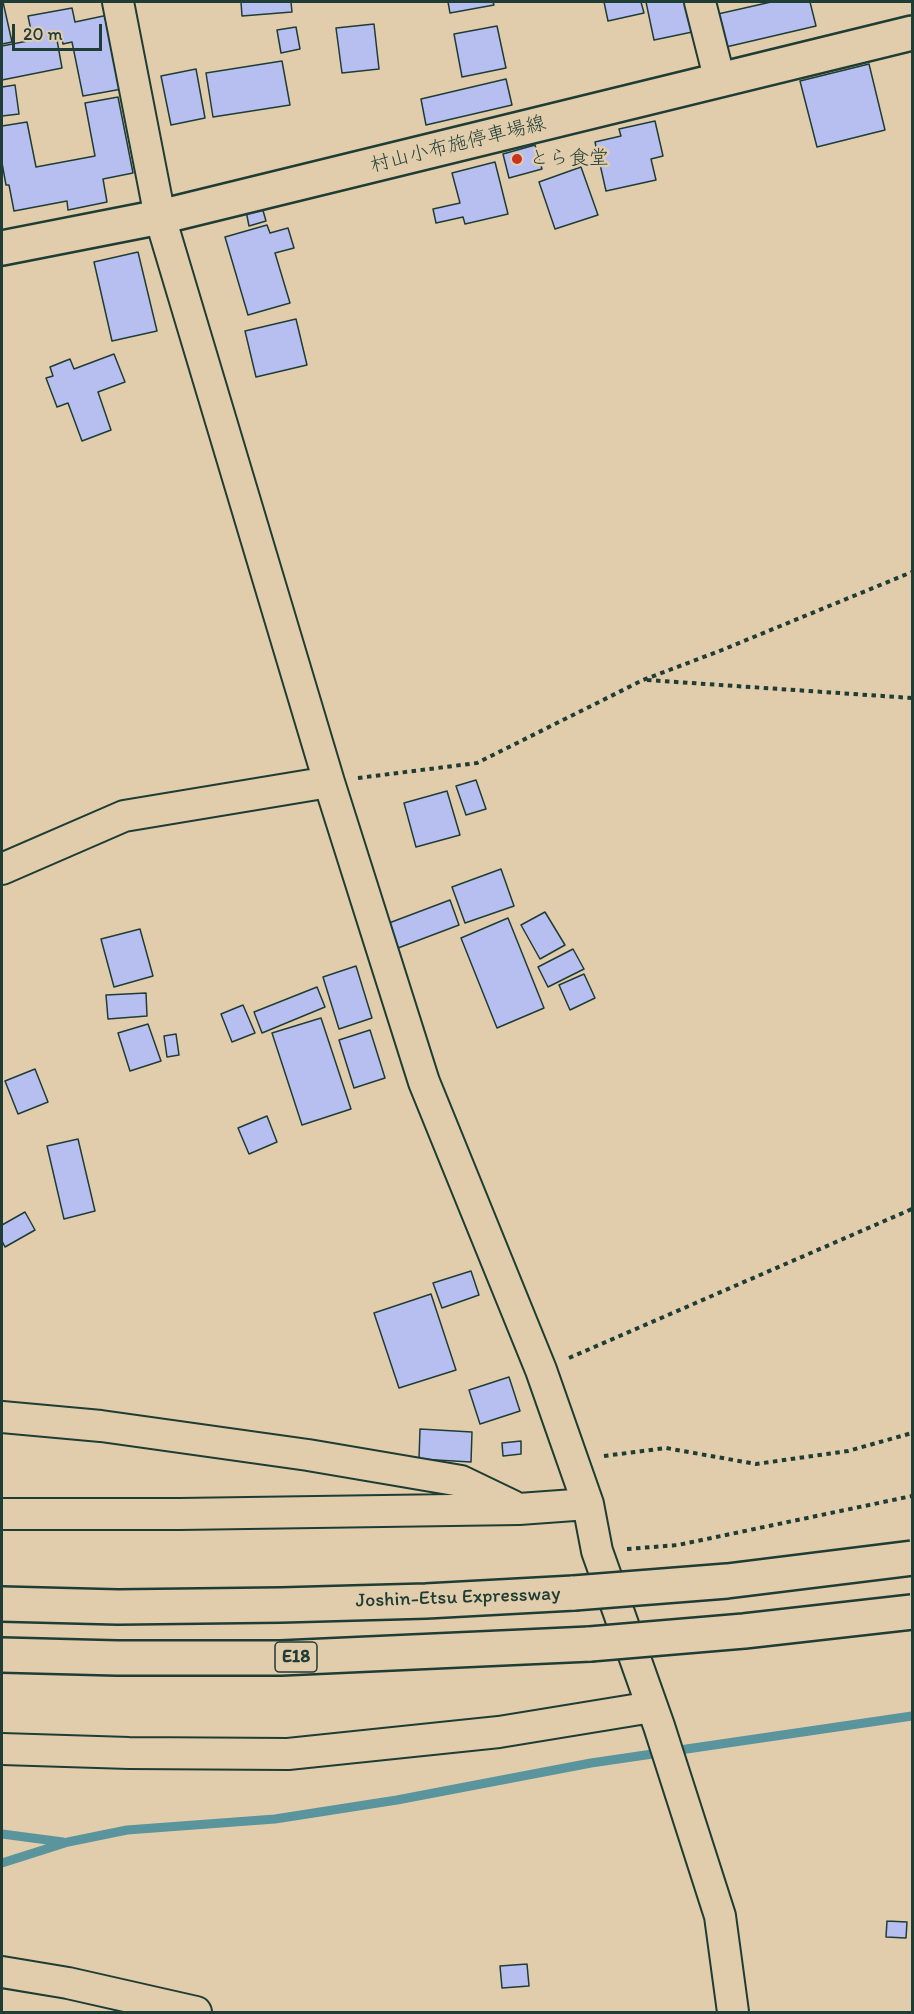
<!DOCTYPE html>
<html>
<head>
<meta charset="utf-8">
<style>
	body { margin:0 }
	#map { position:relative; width:914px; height:2014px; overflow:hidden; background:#e1cdac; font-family:Itim,sans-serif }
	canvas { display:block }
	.frame { position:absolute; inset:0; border:3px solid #1f3d34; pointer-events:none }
	.scale { position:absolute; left:12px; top:24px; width:90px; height:27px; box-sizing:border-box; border:3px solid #1f3d34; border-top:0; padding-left:8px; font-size:18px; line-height:21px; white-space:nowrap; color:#1f3d34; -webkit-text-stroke:4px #e1cdac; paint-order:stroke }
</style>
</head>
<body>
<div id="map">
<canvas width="914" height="2014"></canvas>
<div class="frame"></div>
<div class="scale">20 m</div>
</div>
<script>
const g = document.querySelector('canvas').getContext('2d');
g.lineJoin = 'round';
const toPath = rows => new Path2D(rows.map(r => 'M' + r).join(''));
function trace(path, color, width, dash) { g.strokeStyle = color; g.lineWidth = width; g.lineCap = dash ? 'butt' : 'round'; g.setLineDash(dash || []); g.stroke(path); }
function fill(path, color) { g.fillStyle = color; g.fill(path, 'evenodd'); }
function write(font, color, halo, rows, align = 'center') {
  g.font = font + ' Itim,"Klee One",sans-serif'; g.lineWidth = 5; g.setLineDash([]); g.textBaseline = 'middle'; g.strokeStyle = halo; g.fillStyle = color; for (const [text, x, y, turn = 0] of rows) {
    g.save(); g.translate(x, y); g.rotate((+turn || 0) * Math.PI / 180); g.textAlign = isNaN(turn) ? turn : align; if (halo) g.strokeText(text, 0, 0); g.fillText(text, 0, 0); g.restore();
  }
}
trace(toPath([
	[2,1834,63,1842],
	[2,1863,68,1842,127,1830,275,1819,397,1800,591,1763,912,1716]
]), '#5a949c', 9);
const building = toPath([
	[2,2,3,2,12,42,2,44,2,2],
	[241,2,291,2,292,12,242,16,241,2],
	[448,2,493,2,494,5,450,13,448,2],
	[604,2,641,2,644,13,608,21,604,2],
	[646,2,691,2,697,31,654,40,646,2],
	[771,2,810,2,816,26,726,47,718,14,771,2],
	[72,8,75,22,108,15,122,89,83,96,72,42,63,44,62,39,57,40,62,68,2,80,2,46,33,40,28,16,72,8],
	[374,24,379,69,342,73,336,28,374,24],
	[497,26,506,68,462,77,454,34,497,26],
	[296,27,300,49,281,53,277,30,296,27],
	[282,61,290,105,213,117,206,73,282,61],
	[869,64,885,130,817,147,800,81,869,64],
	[196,69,205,118,171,125,161,76,196,69],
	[506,79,512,105,426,125,421,99,506,79],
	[15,85,19,114,2,116,2,87,15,85],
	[118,97,133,173,103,179,107,202,68,210,67,201,14,211,9,185,6,185,2,163,2,126,27,122,36,167,95,156,85,103,118,97],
	[655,121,663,156,651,159,656,180,606,191,595,142,621,136,619,129,655,121],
	[535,145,542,169,509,178,503,154,535,145],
	[495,162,508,214,465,224,463,217,436,223,433,209,460,203,452,173,495,162],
	[581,167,598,215,555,229,539,182,581,167],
	[262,207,266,221,249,226,246,211,262,207],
	[267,225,270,233,288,228,294,248,275,253,290,303,248,315,225,237,267,225],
	[138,252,157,331,112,341,94,262,138,252],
	[296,319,307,365,256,377,245,331,296,319],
	[114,354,125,382,98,392,111,430,82,441,68,403,57,407,46,378,53,376,50,367,70,359,74,369,114,354],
	[476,780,486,809,466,815,456,786,476,780],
	[447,791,460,835,416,847,404,803,447,791],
	[501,869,514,906,465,923,452,887,501,869],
	[450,900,459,925,398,948,389,923,450,900],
	[545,912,565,945,540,959,521,925,545,912],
	[508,918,544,1008,497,1028,461,938,508,918],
	[140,929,153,976,114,987,101,939,140,929],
	[573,949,584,969,548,987,538,967,573,949],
	[356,966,372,1018,339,1029,323,977,356,966],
	[584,974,595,998,570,1010,559,985,584,974],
	[317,987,325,1007,262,1033,254,1012,317,987],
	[146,993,147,1016,108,1019,106,995,146,993],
	[243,1005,255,1033,232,1042,221,1014,243,1005],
	[321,1018,351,1109,302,1125,272,1033,321,1018],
	[148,1024,161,1061,130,1071,118,1033,148,1024],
	[370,1030,385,1078,354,1088,339,1040,370,1030],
	[176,1034,179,1055,167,1057,164,1036,176,1034],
	[35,1069,48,1102,18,1114,5,1081,35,1069],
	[267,1116,277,1142,249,1154,238,1128,267,1116],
	[78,1139,95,1211,64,1219,47,1146,78,1139],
	[25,1212,35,1230,5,1247,2,1241,2,1225,25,1212],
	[471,1271,479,1295,442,1308,433,1283,471,1271],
	[431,1294,456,1370,399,1388,374,1313,431,1294],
	[509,1377,520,1411,480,1424,469,1390,509,1377],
	[420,1429,472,1432,471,1462,419,1459,420,1429],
	[521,1441,521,1454,503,1456,502,1443,521,1441],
	[887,1921,907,1922,906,1938,886,1937,887,1921],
	[527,1964,529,1986,502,1988,500,1966,527,1964]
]);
fill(building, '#b7bff0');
trace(building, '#1f3d34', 1.5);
const minor = toPath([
	[118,2,160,217,329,782,424,1082,541,1370,588,1504,597,1551,659,1726,720,1916,733,2012],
	[700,2,720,81],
	[2,869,124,816,329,782],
	[2,1417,101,1426,308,1455,461,1481,513,1506],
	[2,1514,180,1514,519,1509,588,1504],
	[2,1749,129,1753,288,1754,499,1732,652,1707],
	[2,1972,68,1983,196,2012]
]);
const major = toPath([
	[2,248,160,217,912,33]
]);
const highway = toPath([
	[2,1604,118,1607,281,1605,426,1601,574,1593],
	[2,1655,117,1658,281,1658,590,1644]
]);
trace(minor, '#1f3d34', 34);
trace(major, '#1f3d34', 38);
trace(highway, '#1f3d34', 38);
trace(toPath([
	[647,680,912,698],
	[358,778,477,763,643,680,722,650,912,572],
	[569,1358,912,1209],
	[604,1456,666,1448,756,1464,848,1451,912,1433],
	[627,1549,678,1545,912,1496]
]), '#1f3d34', 4, [4.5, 4.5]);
trace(minor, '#e1cdac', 30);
trace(major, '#e1cdac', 33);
trace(highway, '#e1cdac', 33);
const highwayBridge = toPath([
	[574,1593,727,1581,912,1558],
	[590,1644,744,1631,912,1612]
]);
trace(highwayBridge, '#1f3d34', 38, []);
trace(highwayBridge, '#e1cdac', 33);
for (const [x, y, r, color] of [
	[517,159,6,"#c8321e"]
]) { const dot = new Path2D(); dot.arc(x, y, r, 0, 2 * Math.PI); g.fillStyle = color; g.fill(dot); trace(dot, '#e1cdac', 2); }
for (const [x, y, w] of [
	[296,1657,42]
]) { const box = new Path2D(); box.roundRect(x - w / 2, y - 15, w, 30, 4.5); g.fillStyle = '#e1cdac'; g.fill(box); trace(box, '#1f3d34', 1.5); }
write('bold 18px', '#1f3d34', null, [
	["E18",296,1657]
]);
write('20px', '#1f3d34', '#e1cdac', [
	["村山小布施停車場線",458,145,-14],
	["Joshin-Etsu Expressway",458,1598,-2]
]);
write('20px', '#1f3d34', '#e1cdac', [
	["とら食堂",529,159]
], 'left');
</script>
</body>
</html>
